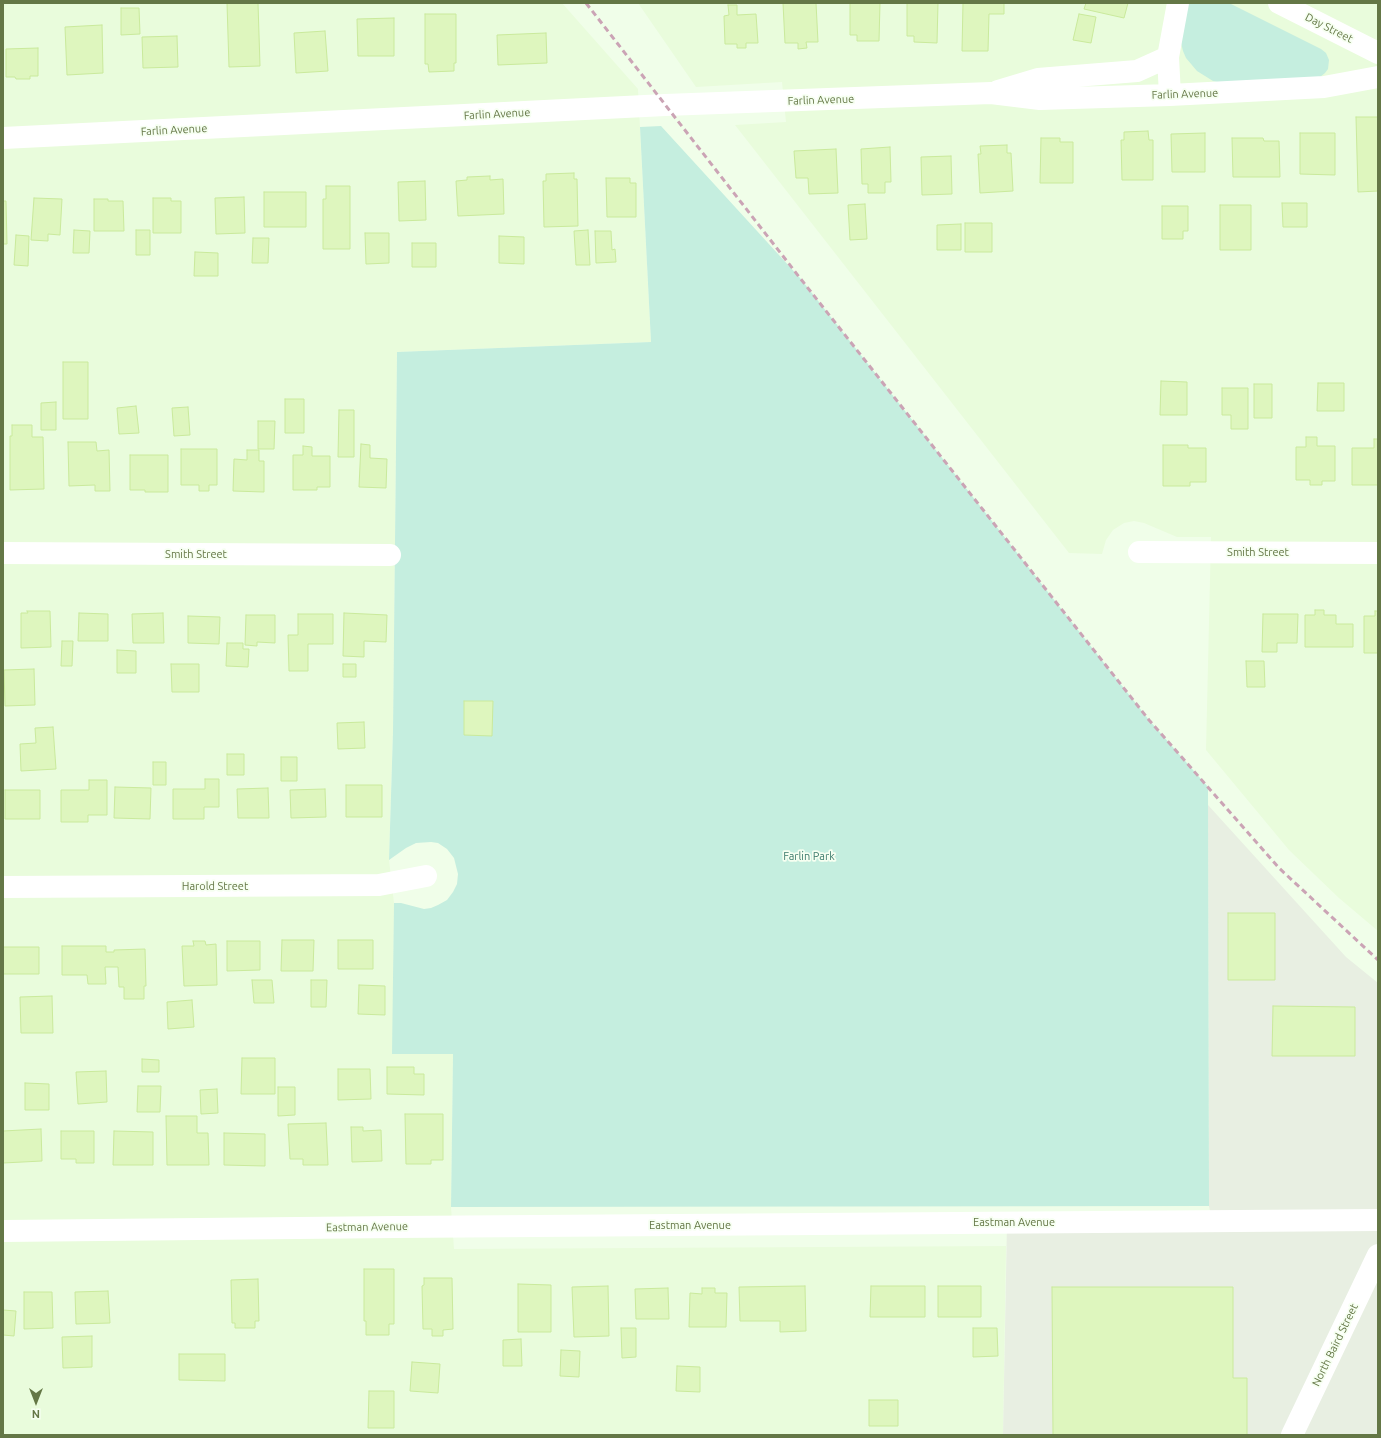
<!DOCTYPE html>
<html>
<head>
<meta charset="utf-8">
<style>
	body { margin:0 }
	#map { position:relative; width:1381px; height:1438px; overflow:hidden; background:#f0fee9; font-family:Ubuntu,sans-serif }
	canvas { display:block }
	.frame { position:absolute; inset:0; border:4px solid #647746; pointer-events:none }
	.north { position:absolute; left:16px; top:1382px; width:40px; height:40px; -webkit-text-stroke:3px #f6fff1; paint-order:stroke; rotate:180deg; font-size:11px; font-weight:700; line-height:16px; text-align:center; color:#647746 }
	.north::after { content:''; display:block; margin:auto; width:14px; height:18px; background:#647746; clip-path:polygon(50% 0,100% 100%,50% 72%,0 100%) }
</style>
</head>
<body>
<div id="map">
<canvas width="1381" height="1438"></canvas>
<div class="frame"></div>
<div class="north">N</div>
</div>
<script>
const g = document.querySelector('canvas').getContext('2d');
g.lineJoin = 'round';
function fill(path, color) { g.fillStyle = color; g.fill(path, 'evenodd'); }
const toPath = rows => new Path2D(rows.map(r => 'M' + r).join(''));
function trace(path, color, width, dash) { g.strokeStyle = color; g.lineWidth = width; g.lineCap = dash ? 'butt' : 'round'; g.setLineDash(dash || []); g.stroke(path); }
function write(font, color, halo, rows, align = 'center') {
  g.font = font + ' Ubuntu,sans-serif'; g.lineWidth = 3.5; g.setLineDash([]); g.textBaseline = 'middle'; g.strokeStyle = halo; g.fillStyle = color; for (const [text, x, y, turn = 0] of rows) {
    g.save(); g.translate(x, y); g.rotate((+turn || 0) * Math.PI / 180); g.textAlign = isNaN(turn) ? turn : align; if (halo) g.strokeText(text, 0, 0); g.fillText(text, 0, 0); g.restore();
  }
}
fill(toPath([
	[3,3,562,3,638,89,651,342,397,352,393,731,389,860,394,903,393,1054,453,1054,451,1207,454,1249,1006,1246,1003,1435,3,1435],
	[638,3,1378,3,1378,931,1339,898,1289,850,1206,750,1211,537,1177,537,1144,523,1134,521,1124,523,1113,530,1106,540,1102,554,1069,553,735,125,786,122,782,82,696,87]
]), '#e9fcdc');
fill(toPath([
	[1208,805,1346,957,1378,983,1378,1435,1003,1435,1007,1223,1212,1221,1209,1206]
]), '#e8efe2');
fill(toPath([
	[1187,3,1229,3,1321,49,1326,53,1329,60,1328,69,1325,73,1320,77,1221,83,1213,81,1197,71,1186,58,1183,51,1181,43],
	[661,126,800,278,1149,720,1208,787,1209,1206,451,1207,453,1054,392,1054,394,903,401,903,424,909,431,908,438,905,447,900,453,892,457,884,458,874,454,858,447,849,438,843,431,842,416,843,406,848,389,860,393,731,397,352,651,342,640,127]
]), '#c5eedf');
const building = toPath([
	[227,3,258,3,260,66,229,67,227,3],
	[783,3,816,3,818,42,806,42,807,48,798,49,798,43,785,43,783,3],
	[850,3,880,3,879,41,857,41,857,35,850,35,850,3],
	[907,3,938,3,937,43,914,42,914,36,907,36,907,3],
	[963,3,1004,3,1004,14,989,14,988,51,962,51,963,3],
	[1086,3,1128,3,1124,18,1084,9,1086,3],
	[728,5,737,5,737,15,756,14,758,43,746,43,746,48,737,48,737,44,725,44,724,16,729,15,728,5],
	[121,8,139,8,140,34,121,35,121,8],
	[425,14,456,14,456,63,454,63,454,71,429,72,428,64,425,64,425,14],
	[1079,14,1096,17,1091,43,1073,40,1079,14],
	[394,18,394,56,358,56,357,19,394,18],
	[102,25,103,73,67,75,65,27,102,25],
	[325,31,328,71,296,73,294,33,325,31],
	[546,33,547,63,498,65,497,35,546,33],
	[177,36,178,67,143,68,142,37,177,36],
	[38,48,38,76,30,76,30,79,16,79,15,77,6,77,6,49,38,48],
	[1356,117,1378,117,1378,191,1358,192,1356,117],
	[1148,131,1149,140,1153,140,1153,180,1122,180,1121,140,1124,140,1124,132,1148,131],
	[1205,133,1205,172,1172,172,1171,134,1205,133],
	[1300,133,1335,133,1335,175,1300,174,1300,133],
	[1041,138,1060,138,1060,142,1073,142,1073,183,1040,183,1041,138],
	[1232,138,1263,138,1264,141,1279,141,1280,177,1233,177,1232,138],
	[1007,145,1007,153,1011,153,1013,191,980,193,978,154,981,154,980,146,1007,145],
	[890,147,891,182,885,182,885,193,868,193,868,184,862,184,861,149,890,147],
	[836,149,838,193,809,194,808,178,796,178,794,151,836,149],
	[951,156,952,194,922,195,921,157,951,156],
	[574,173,574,179,577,179,578,226,544,227,543,181,546,181,546,174,574,173],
	[490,176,490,180,503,179,504,214,458,216,456,181,467,180,467,177,490,176],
	[606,178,630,178,630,183,636,183,636,217,607,217,606,178],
	[425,181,426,220,399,221,398,182,425,181],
	[326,186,350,186,350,249,323,249,323,199,326,199,326,186],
	[264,192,306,192,306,227,264,227,264,192],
	[244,197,245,233,216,234,215,198,244,197],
	[34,198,62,199,60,235,48,234,48,241,31,240,34,198],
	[153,198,171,198,171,201,181,201,181,233,153,233,153,198],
	[94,199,108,199,108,201,123,201,124,231,94,231,94,199],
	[3,201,6,201,7,244,3,244,3,201],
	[1282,203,1307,203,1307,227,1283,227,1282,203],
	[865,204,867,239,850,240,848,205,865,204],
	[1220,205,1251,205,1251,250,1220,250,1220,205],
	[1162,206,1188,206,1188,231,1183,231,1183,239,1162,239,1162,206],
	[965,223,992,223,992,252,965,252,965,223],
	[961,224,961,250,937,250,937,225,961,224],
	[74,230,90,231,89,253,73,253,74,230],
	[136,230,150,230,150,255,136,255,136,230],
	[588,230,590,265,576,265,574,231,588,230],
	[595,231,611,231,612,250,615,249,616,262,596,263,595,231],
	[365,233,389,233,389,263,366,264,365,233],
	[16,235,29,236,28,266,14,265,16,235],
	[499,236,524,237,524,264,499,263,499,236],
	[253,238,269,238,268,263,252,263,253,238],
	[412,243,436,243,436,267,412,267,412,243],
	[195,252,218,253,218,276,194,276,195,252],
	[63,362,88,362,88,419,63,419,63,362],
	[1161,381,1187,382,1187,415,1160,415,1161,381],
	[1318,383,1344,383,1344,411,1317,411,1318,383],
	[1254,384,1272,384,1272,418,1254,418,1254,384],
	[1222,388,1248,388,1248,429,1231,429,1231,415,1222,415,1222,388],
	[285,399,304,399,304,433,285,433,285,399],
	[56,402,56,430,41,430,41,403,56,402],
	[136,406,139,433,119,434,117,408,136,406],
	[188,407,190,435,174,436,172,408,188,407],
	[339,410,354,410,354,457,338,457,339,410],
	[258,421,275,421,274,449,258,449,258,421],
	[12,425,32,425,32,437,43,437,44,489,10,490,10,436,12,436,12,425],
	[1306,437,1317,437,1317,446,1335,446,1335,481,1322,481,1322,485,1310,485,1310,480,1296,480,1296,447,1306,447,1306,437],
	[1374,439,1378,439,1378,485,1352,485,1352,448,1374,448,1374,439],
	[68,442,96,442,97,451,109,450,110,491,95,491,95,485,69,486,68,442],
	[361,444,370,445,370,458,387,459,386,488,359,487,361,444],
	[1163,445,1188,445,1188,448,1206,448,1206,482,1190,482,1190,486,1163,486,1163,445],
	[303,446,312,447,312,456,330,456,330,487,317,487,317,490,293,490,293,455,303,455,303,446],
	[181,449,217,449,217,485,209,485,209,491,199,491,199,485,181,485,181,449],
	[247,450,259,450,259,461,264,461,264,492,233,491,234,459,247,460,247,450],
	[130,455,168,455,168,492,145,492,145,490,130,490,130,455],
	[1315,610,1324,610,1324,615,1336,615,1336,624,1353,624,1353,647,1305,647,1305,615,1315,615,1315,610],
	[27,611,50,611,51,647,21,648,21,613,28,613,27,611],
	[1375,611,1378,611,1378,653,1364,653,1364,616,1375,616,1375,611],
	[79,613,108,614,108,641,78,641,79,613],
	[163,613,164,643,133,643,132,614,163,613],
	[344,613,387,615,386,642,364,641,364,657,343,656,344,613],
	[298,614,333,614,333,644,308,644,308,671,289,671,288,635,298,635,298,614],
	[1263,614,1298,614,1297,643,1277,643,1277,652,1262,652,1263,614],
	[246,615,275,615,275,643,257,642,257,646,245,645,246,615],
	[188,616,220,617,219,644,188,643,188,616],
	[62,641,73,641,72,666,61,666,62,641],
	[227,643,243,643,243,649,249,649,248,667,226,666,227,643],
	[117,650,136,651,136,673,117,673,117,650],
	[1246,661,1264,661,1265,687,1247,687,1246,661],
	[171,664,199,664,199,692,172,692,171,664],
	[343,664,356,664,356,677,343,677,343,664],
	[34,669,35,705,5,706,4,670,34,669],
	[464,701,493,701,492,736,464,735,464,701],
	[364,722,365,748,338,749,337,723,364,722],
	[53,727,56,769,21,771,20,744,36,743,35,728,53,727],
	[227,754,244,754,244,775,227,775,227,754],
	[281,757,297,757,297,781,281,781,281,757],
	[153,762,166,762,166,785,153,785,153,762],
	[205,779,219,779,219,807,204,807,204,819,173,819,173,789,205,789,205,779],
	[89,780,107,780,107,815,88,815,88,822,61,822,61,790,89,790,89,780],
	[346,785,382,785,382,817,346,817,346,785],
	[115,787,151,788,150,819,114,818,115,787],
	[268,788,269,818,238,818,237,789,268,788],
	[325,789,326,817,291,818,290,790,325,789],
	[5,790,40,790,40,819,5,819,5,790],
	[1228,913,1275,913,1275,980,1228,980,1228,913],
	[282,940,314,940,313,971,281,971,282,940],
	[338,940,373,940,373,969,338,969,338,940],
	[193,941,205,941,206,945,216,944,217,985,184,986,182,946,194,946,193,941],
	[227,941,260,941,260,970,227,971,227,941],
	[62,946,106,946,106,952,114,952,114,950,145,949,146,986,144,986,144,999,124,999,124,987,119,987,118,967,105,967,106,984,88,984,87,975,62,975,62,946],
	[3,947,39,947,39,974,3,974,3,947],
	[252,980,272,980,274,1003,254,1003,252,980],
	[311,980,327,980,326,1007,311,1007,311,980],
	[359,985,385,986,385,1015,358,1014,359,985],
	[52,996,53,1033,21,1033,20,997,52,996],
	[192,1000,194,1027,168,1029,167,1002,192,1000],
	[1273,1006,1355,1007,1355,1056,1272,1056,1273,1006],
	[242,1058,275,1058,275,1094,241,1094,242,1058],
	[142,1059,159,1060,159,1072,142,1072,142,1059],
	[387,1067,414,1067,414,1074,424,1074,424,1095,387,1094,387,1067],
	[338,1069,370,1069,371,1099,338,1100,338,1069],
	[106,1071,107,1102,78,1104,76,1072,106,1071],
	[25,1083,49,1084,49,1110,25,1110,25,1083],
	[138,1086,161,1086,160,1112,137,1112,138,1086],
	[278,1087,295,1087,295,1115,278,1116,278,1087],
	[217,1089,218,1113,201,1114,200,1090,217,1089],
	[405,1114,443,1114,443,1160,431,1160,431,1164,406,1164,405,1114],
	[166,1116,197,1116,197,1133,208,1133,209,1165,167,1165,166,1116],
	[326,1123,328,1165,303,1165,303,1159,290,1159,288,1124,326,1123],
	[351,1127,363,1127,363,1131,381,1130,382,1161,352,1162,351,1127],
	[41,1129,42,1161,3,1163,3,1131,41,1129],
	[61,1131,94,1131,94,1163,76,1163,76,1159,61,1159,61,1131],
	[114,1131,153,1132,153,1165,113,1165,114,1131],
	[224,1133,265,1134,265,1166,224,1165,224,1133],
	[364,1269,394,1269,394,1324,389,1324,389,1335,366,1335,366,1321,364,1321,364,1269],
	[424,1278,452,1278,453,1329,443,1330,443,1336,432,1336,432,1329,423,1329,422,1286,424,1285,424,1278],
	[258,1279,259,1321,255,1321,255,1328,235,1328,235,1323,232,1323,231,1280,258,1279],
	[518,1284,551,1285,551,1332,518,1332,518,1284],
	[608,1286,609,1336,574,1337,572,1287,608,1286],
	[805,1286,806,1331,780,1332,780,1321,740,1321,739,1287,805,1286],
	[871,1286,925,1286,925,1317,870,1317,871,1286],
	[938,1286,981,1286,981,1317,938,1317,938,1286],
	[1052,1287,1233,1287,1233,1378,1247,1378,1247,1435,1053,1435,1052,1287],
	[668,1288,669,1319,636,1319,635,1289,668,1288],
	[702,1288,715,1288,715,1293,727,1293,726,1327,689,1327,690,1293,702,1294,702,1288],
	[108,1291,110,1323,76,1324,75,1292,108,1291],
	[24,1292,52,1292,53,1328,24,1329,24,1292],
	[3,1310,16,1311,14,1336,3,1335,3,1310],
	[621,1328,636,1328,636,1357,622,1358,621,1328],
	[973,1328,997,1328,998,1356,973,1357,973,1328],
	[92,1336,92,1367,63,1368,62,1337,92,1336],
	[521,1339,522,1366,503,1366,503,1340,521,1339],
	[561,1350,580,1351,579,1377,560,1376,561,1350],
	[179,1354,225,1354,225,1381,179,1380,179,1354],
	[412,1362,440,1364,438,1393,410,1391,412,1362],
	[677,1366,700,1367,700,1392,676,1391,677,1366],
	[369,1391,394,1391,394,1428,368,1428,369,1391],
	[869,1400,898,1400,898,1426,869,1426,869,1400]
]);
fill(building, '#def6be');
trace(building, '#caea9c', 1);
trace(toPath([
	[1279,3,1378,53],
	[998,91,1038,79,1137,71,1168,57],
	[1170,95,1168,57,1178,3],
	[3,138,665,105,991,93,1040,99,1170,95,1324,87,1378,77],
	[1139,552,1378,553],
	[3,553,390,555],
	[3,887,379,885,426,876],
	[3,1231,395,1227,1378,1220],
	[1292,1435,1378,1255]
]), '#fff', 22);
trace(toPath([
	[586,3,800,278,1149,720,1279,868,1378,960]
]), '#cba4b5', 3, [6, 4]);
write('11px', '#647746', '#f6fff1', [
	["Day Street",1329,28,27],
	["Farlin Avenue",1185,94,-2],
	["Farlin Avenue",821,100,-2],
	["Farlin Avenue",497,114,-3],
	["Farlin Avenue",174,130,-3],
	["Smith Street",1258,552],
	["Smith Street",196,554],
	["Harold Street",215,886],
	["Eastman Avenue",1014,1222],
	["Eastman Avenue",690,1225],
	["Eastman Avenue",367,1227,-1],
	["North Baird Street",1335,1345,-64]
]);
write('11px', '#3d7c6c', '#f6fff1', [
	["Farlin Park",809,856]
]);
</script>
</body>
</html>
